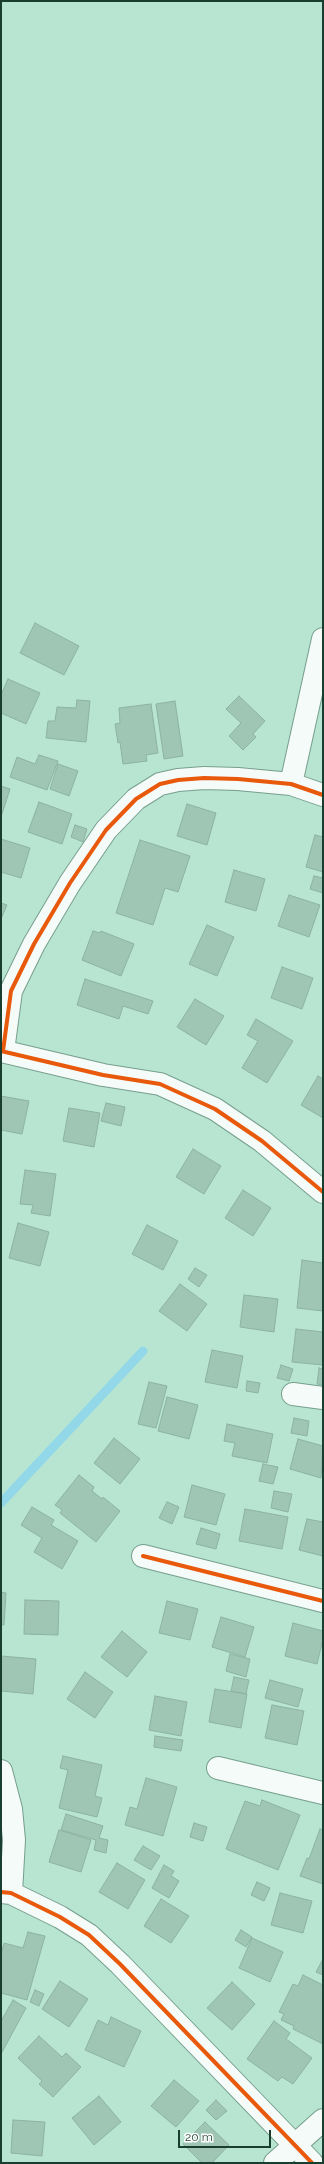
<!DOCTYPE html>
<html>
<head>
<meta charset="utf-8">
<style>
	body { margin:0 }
	#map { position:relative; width:324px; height:2164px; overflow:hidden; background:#b7e5d1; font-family:Raleway,sans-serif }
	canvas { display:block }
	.frame { position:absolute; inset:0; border:2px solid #193d2f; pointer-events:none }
	.scale { position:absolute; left:178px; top:2130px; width:93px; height:18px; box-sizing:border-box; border:2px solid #193d2f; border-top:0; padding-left:5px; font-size:12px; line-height:14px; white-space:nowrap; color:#193d2f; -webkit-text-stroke:3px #fff; paint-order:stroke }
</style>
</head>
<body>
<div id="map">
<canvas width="324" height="2164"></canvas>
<div class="frame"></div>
<div class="scale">20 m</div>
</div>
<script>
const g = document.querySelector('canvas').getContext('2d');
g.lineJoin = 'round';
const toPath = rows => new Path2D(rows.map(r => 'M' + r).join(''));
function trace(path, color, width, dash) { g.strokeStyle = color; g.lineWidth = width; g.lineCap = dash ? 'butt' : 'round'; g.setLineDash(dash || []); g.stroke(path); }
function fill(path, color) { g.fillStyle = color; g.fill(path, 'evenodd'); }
trace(toPath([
	[1,1503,143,1351]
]), '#92d8e9', 9);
const building = toPath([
	[35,623,79,646,64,675,20,653,35,623],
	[8,679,40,693,26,724,1,713,1,695,8,679],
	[239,696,265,721,253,734,256,737,243,750,229,736,241,723,226,709,239,696],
	[77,700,90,701,86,742,46,738,48,721,55,721,57,707,76,708,77,700],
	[175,701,183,756,164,759,156,704,175,701],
	[151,704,158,753,146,755,147,761,123,764,120,742,118,743,115,724,120,723,119,708,151,704],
	[39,755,58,761,47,790,10,777,17,757,35,764,39,755],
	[58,764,78,771,69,796,50,789,58,764],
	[1,786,10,789,1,817,1,786],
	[39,802,72,814,62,844,28,832,39,802],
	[187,804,216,813,207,845,177,836,187,804],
	[75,825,87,829,83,842,71,837,75,825],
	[315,835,323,837,323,872,306,867,315,835],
	[1,839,30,848,21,878,1,872,1,839],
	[140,840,190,856,178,892,165,888,153,925,116,913,140,840],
	[234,870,265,879,256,911,225,902,234,870],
	[314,876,323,878,323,893,310,889,314,876],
	[289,895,320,905,309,937,278,926,289,895],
	[1,903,7,905,1,919,1,903],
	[207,925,234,937,217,976,189,964,207,925],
	[93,931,100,933,101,931,134,944,121,976,82,960,93,931],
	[282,967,313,978,302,1009,271,998,282,967],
	[85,979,153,1001,148,1014,123,1006,119,1019,77,1005,85,979],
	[195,999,224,1016,206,1045,177,1027,195,999],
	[256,1019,293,1041,267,1083,242,1068,258,1041,247,1035,256,1019],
	[318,1076,323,1079,323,1118,301,1105,318,1076],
	[1,1096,29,1101,22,1134,1,1130,1,1096],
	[106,1103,125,1107,121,1126,101,1121,106,1103],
	[69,1108,100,1113,94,1147,63,1141,69,1108],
	[193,1149,221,1166,204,1194,176,1177,193,1149],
	[25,1170,56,1174,50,1216,31,1213,33,1205,20,1204,25,1170],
	[243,1190,271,1208,253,1236,225,1218,243,1190],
	[18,1223,49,1232,40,1266,9,1258,18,1223],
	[147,1225,178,1241,163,1270,132,1254,147,1225],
	[302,1260,323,1263,323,1311,297,1308,302,1260],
	[195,1268,207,1275,199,1287,188,1279,195,1268],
	[180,1284,207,1304,187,1331,159,1311,180,1284],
	[244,1295,278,1299,274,1332,240,1327,244,1295],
	[296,1329,323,1332,323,1365,292,1362,296,1329],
	[212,1350,243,1356,237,1388,205,1382,212,1350],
	[281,1365,293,1369,289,1381,277,1378,281,1365],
	[319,1368,323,1369,323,1385,317,1384,319,1368],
	[247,1381,260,1383,258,1393,246,1391,247,1381],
	[149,1382,167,1386,156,1428,138,1424,149,1382],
	[167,1397,198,1405,189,1439,158,1431,167,1397],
	[294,1418,309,1421,307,1436,291,1433,294,1418],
	[227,1424,273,1434,267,1463,232,1456,235,1443,224,1441,227,1424],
	[114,1438,140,1459,120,1484,94,1463,114,1438],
	[298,1439,323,1446,321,1478,290,1469,298,1439],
	[263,1464,278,1467,273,1484,259,1481,263,1464],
	[79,1475,94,1487,92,1491,102,1499,103,1497,120,1511,96,1542,60,1513,62,1510,55,1505,79,1475],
	[192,1485,225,1494,216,1525,184,1517,192,1485],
	[274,1491,292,1494,288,1512,271,1508,274,1491],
	[167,1502,179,1507,172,1524,159,1518,167,1502],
	[32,1507,54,1520,51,1525,78,1541,62,1569,34,1552,42,1538,21,1525,32,1507],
	[245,1509,288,1517,282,1549,239,1541,245,1509],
	[307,1519,323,1522,323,1556,299,1550,307,1519],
	[201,1528,220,1534,216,1549,196,1544,201,1528],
	[1,1592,6,1593,4,1625,1,1625,1,1592],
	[25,1600,59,1601,58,1635,24,1634,25,1600],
	[167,1601,198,1609,190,1640,159,1633,167,1601],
	[221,1617,254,1627,245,1657,212,1647,221,1617],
	[293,1623,323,1631,323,1639,317,1664,285,1656,293,1623],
	[122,1631,147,1652,127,1677,101,1657,122,1631],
	[230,1654,250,1659,246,1677,226,1671,230,1654],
	[1,1656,36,1659,33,1694,1,1691,1,1656],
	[85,1672,113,1692,95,1718,67,1699,85,1672],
	[234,1677,249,1680,246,1694,231,1691,234,1677],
	[270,1680,303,1689,298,1707,265,1698,270,1680],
	[215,1689,247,1694,241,1728,209,1722,215,1689],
	[155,1696,187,1702,181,1736,149,1730,155,1696],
	[272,1705,304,1711,297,1745,265,1738,272,1705],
	[155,1736,183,1740,181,1751,154,1747,155,1736],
	[63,1756,102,1765,95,1796,102,1798,97,1817,59,1808,68,1770,60,1768,63,1756],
	[146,1778,177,1787,163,1836,125,1825,130,1807,137,1809,146,1778],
	[262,1800,300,1815,278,1870,226,1849,245,1801,260,1806,262,1800],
	[66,1814,103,1826,99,1838,108,1840,106,1853,94,1850,96,1840,61,1830,66,1814],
	[194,1823,207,1827,203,1841,190,1837,194,1823],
	[320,1829,323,1830,323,1884,300,1876,307,1858,309,1859,320,1829],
	[59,1830,91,1840,81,1872,49,1862,59,1830],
	[143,1846,160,1856,151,1870,134,1860,143,1846],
	[117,1863,145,1880,128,1909,99,1892,117,1863],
	[164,1865,174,1871,171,1876,179,1881,169,1898,152,1888,164,1865],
	[257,1882,270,1888,264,1901,251,1895,257,1882],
	[280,1893,312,1901,303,1933,271,1925,280,1893],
	[161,1899,189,1916,171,1943,144,1926,161,1899],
	[241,1930,252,1937,246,1947,235,1940,241,1930],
	[28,1932,45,1936,27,2000,1,1993,1,1955,4,1943,23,1948,28,1932],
	[252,1938,283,1952,270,1982,239,1968,252,1938],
	[323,1959,323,1975,316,1972,323,1959],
	[303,1975,323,1985,323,2044,293,2029,294,2026,281,2020,284,2014,279,2012,293,1984,298,1986,303,1975],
	[60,1981,88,1999,69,2027,42,2009,60,1981],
	[232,1982,255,2004,232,2030,207,2008,232,1982],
	[35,1990,44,1994,39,2006,30,2002,35,1990],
	[13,2000,26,2008,1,2054,1,2021,13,2000],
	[111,2017,141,2031,124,2067,85,2050,98,2020,108,2025,111,2017],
	[274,2021,290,2033,286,2039,312,2058,293,2084,282,2077,278,2081,247,2059,274,2021],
	[39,2036,62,2057,66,2053,81,2067,53,2097,39,2084,42,2081,18,2058,39,2036],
	[174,2080,199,2101,176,2127,151,2106,174,2080],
	[99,2096,121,2122,94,2145,72,2118,99,2096],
	[216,2100,227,2111,216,2120,206,2110,216,2100],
	[13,2120,45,2122,42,2156,11,2153,13,2120],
	[205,2122,229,2145,212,2163,202,2163,183,2144,205,2122]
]);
fill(building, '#9fc5b4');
trace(building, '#8db2a2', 1);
const minor = toPath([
	[291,784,323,639],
	[1,1051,103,1075,160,1084,215,1109,262,1141,323,1192],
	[3,1051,11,991,34,944,70,883,106,830,136,799,160,784,178,780,204,778,238,779,291,784,323,795],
	[293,1394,323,1398],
	[143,1556,323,1601],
	[218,1768,323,1793],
	[1,1771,11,1809,14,1840,11,1893],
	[1,1892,11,1893,60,1917,89,1935,120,1964,312,2163],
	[275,2163,323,2120]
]);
trace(minor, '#779e8e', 24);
trace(minor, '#f4fbf8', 22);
trace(toPath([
	[1,1051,103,1075,160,1084,215,1109,262,1141,323,1192],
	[3,1051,11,991,34,944,70,883,106,830,136,799,160,784,178,780,204,778,238,779,291,784,323,795],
	[143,1556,323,1601],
	[1,1892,11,1893,60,1917,89,1935,120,1964,312,2163]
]), '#e8590c', 4);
</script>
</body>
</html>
